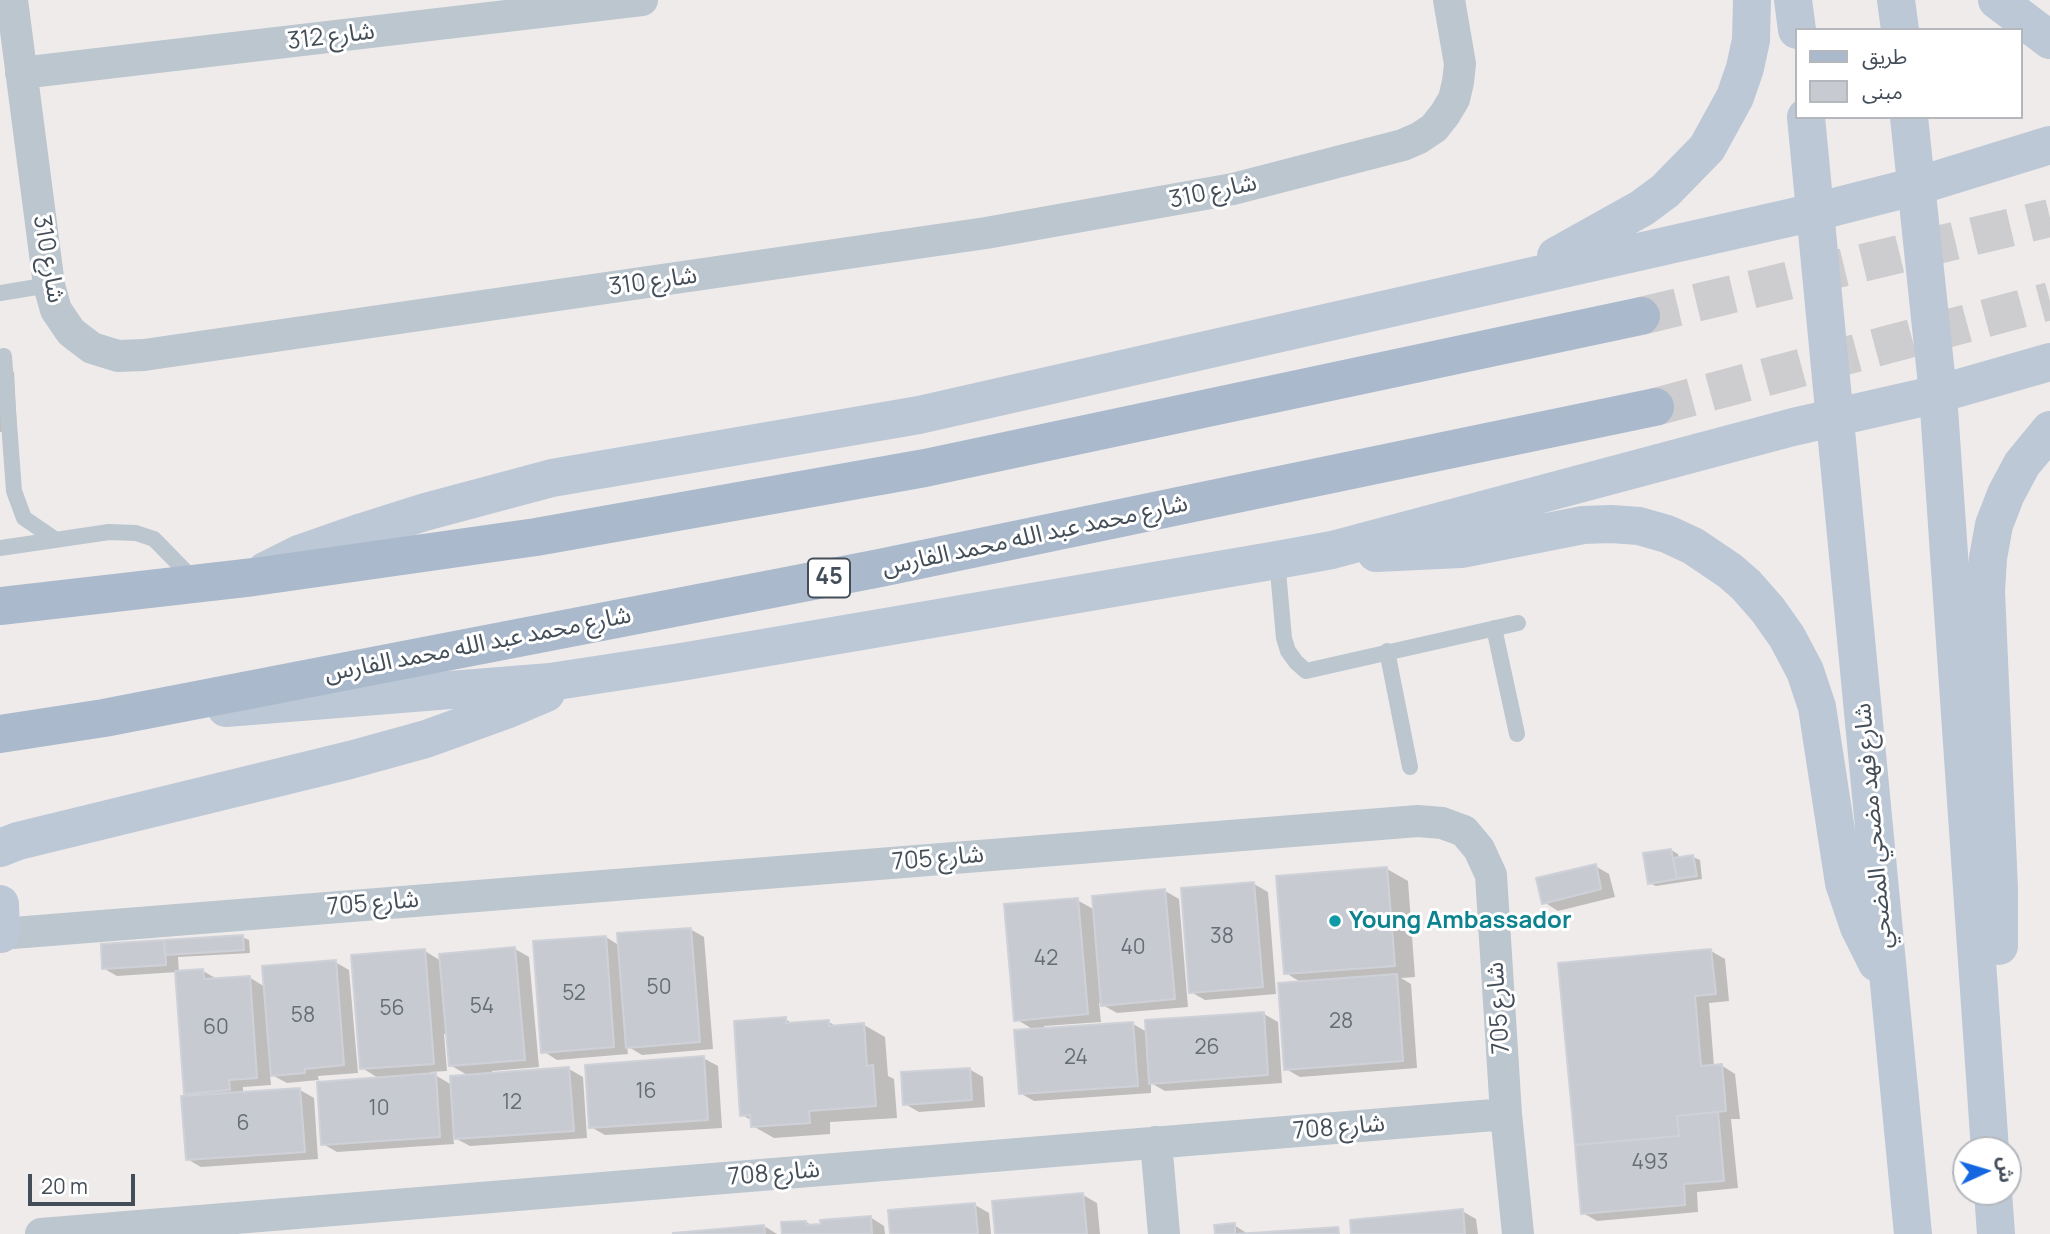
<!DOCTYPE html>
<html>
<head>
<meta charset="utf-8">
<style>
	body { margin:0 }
	#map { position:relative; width:2050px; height:1234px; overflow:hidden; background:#efebeb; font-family:Manrope,"Noto Sans Arabic",sans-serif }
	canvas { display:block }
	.legend { position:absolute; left:1795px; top:28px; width:228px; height:91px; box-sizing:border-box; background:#fff; border:2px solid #b4b8bd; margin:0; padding:9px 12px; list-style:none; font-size:21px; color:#444e59 }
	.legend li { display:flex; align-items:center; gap:14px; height:35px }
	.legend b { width:35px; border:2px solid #b4b8bd }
	.north { position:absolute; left:1952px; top:1136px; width:70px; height:70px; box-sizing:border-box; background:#fff; border:2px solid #b4b8bd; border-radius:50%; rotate:86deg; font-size:19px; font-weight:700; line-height:28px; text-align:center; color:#444e59 }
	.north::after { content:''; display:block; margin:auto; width:24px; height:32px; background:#1467e0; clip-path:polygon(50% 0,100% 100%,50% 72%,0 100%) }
	.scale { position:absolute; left:28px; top:1174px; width:107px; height:32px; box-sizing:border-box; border:4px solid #444e59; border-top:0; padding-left:9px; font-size:21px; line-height:24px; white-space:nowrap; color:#444e59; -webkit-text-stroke:5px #fff; paint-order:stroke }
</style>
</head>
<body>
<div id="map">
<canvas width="2050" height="1234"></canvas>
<ul class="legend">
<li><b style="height:9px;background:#aabacc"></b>طريق</li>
<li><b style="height:19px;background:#c8cad1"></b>مبنى</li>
</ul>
<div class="north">ش</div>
<div class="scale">20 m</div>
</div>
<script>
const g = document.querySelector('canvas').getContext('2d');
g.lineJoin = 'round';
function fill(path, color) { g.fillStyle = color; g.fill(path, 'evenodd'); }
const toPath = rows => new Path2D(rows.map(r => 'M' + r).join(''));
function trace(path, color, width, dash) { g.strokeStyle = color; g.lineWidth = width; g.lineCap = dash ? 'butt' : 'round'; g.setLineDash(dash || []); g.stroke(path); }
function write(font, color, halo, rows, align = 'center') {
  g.font = font + ' Manrope,"Noto Sans Arabic",sans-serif'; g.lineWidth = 6; g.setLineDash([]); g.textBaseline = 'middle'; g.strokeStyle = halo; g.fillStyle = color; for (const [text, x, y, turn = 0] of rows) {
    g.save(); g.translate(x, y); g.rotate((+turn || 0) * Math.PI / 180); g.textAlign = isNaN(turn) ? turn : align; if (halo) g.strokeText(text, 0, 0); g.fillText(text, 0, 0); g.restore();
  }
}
fill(toPath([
	[0,364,14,372,17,431,0,432],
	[1671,850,1678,854,1679,859,1693,857,1700,860,1702,879,1656,886,1649,883],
	[1595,866,1609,874,1615,897,1558,911,1544,902],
	[1387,869,1408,881,1415,977,1401,978,1411,984,1417,1068,1300,1077,1286,1069,1302,983,1286,973],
	[1254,884,1268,892,1276,994,1205,1000,1191,992],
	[1165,891,1179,899,1188,1007,1117,1013,1099,1003,1101,1022,1044,1026,1044,1030,1133,1024,1147,1032,1264,1014,1278,1022,1282,1083,1165,1091,1151,1083,1151,1093,1034,1101,1020,1093,1034,1030,1016,1019,1077,900,1095,910],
	[690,929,704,937,713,1049,642,1055,627,1046,628,1054,557,1060,543,1051,606,937,620,946],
	[242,937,249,940,250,953,178,957,179,973,203,971,217,979,249,977,265,987,335,962,349,970,358,1073,318,1076,319,1083,380,1079,362,1068,425,951,441,961,515,949,529,957,539,1067,492,1071,492,1074,569,1069,583,1077,587,1138,470,1146,453,1137,454,1144,337,1152,323,1144,318,1080,287,1083,270,1074,271,1085,243,1087,243,1094,300,1090,314,1098,318,1159,201,1167,187,1159,193,1097,186,1093,177,972,117,976,103,968],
	[448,1033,450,1065,469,1076,452,1085,430,1072,447,1071,444,1034],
	[1711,951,1725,959,1729,1001,1709,1003,1714,1066,1721,1065,1735,1074,1740,1119,1731,1119,1738,1188,1697,1192,1698,1212,1597,1221,1583,1213],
	[785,1019,795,1025,829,1022,837,1027,864,1025,885,1037,888,1076,894,1079,897,1118,830,1122,830,1134,774,1138,753,1126,753,1121,742,1115],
	[703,1058,718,1066,722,1128,605,1135,591,1127],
	[969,1069,983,1077,985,1107,919,1112,905,1104],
	[1083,1195,1097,1203,1100,1234,997,1234],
	[975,1205,989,1213,991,1234,892,1234],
	[1462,1211,1476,1219,1478,1234,1353,1234],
	[870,1217,884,1226,885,1234,784,1234,806,1222,813,1226],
	[1234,1225,1248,1234,1217,1234],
	[764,1226,777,1234,677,1234]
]), '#0003');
const building = toPath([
	[1671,849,1677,879,1648,884,1643,853,1671,849],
	[1693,855,1697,876,1677,879,1673,858,1693,855],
	[1596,864,1601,889,1542,904,1536,878,1596,864],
	[1387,867,1395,966,1284,974,1276,876,1387,867],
	[1254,882,1263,987,1189,993,1181,888,1254,882],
	[1165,889,1175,999,1101,1006,1092,896,1165,889],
	[1078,898,1088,1014,1014,1021,1004,904,1078,898],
	[691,928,700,1042,626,1048,617,933,691,928],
	[243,935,244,950,165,955,164,940,243,935],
	[606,936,614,1047,541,1053,533,941,606,936],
	[164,940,166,965,102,969,101,944,164,940],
	[515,947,525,1060,449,1066,439,954,515,947],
	[425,949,434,1064,360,1069,351,955,425,949],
	[1711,949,1716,994,1695,996,1701,1066,1722,1064,1726,1111,1677,1116,1679,1136,1575,1145,1558,963,1711,949],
	[336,960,344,1065,305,1069,305,1073,271,1076,262,966,336,960],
	[203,969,204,979,250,976,257,1078,229,1080,230,1090,184,1094,175,971,203,969],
	[1397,974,1403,1061,1284,1070,1278,983,1397,974],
	[1264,1012,1268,1075,1149,1084,1145,1020,1264,1012],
	[786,1017,786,1023,829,1020,829,1026,864,1023,867,1066,873,1065,876,1106,809,1111,810,1123,751,1127,750,1115,740,1116,734,1021,786,1017],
	[1133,1022,1138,1086,1019,1094,1014,1030,1133,1022],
	[704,1056,708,1120,589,1128,585,1065,704,1056],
	[569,1067,574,1131,454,1139,450,1076,569,1067],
	[970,1068,972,1100,903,1105,901,1072,970,1068],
	[436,1073,440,1137,321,1145,317,1082,436,1073],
	[300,1088,305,1152,186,1160,181,1096,300,1088],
	[1718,1112,1724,1181,1684,1184,1685,1205,1581,1214,1575,1145,1679,1136,1677,1116,1718,1112],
	[1083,1193,1087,1234,995,1234,992,1201,1083,1193],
	[975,1203,978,1234,890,1234,888,1210,975,1203],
	[1463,1209,1465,1234,1351,1234,1350,1220,1463,1209],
	[871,1216,872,1234,782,1234,781,1222,806,1221,806,1225,821,1224,820,1220,871,1216],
	[1235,1223,1235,1234,1215,1234,1214,1225,1235,1223],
	[764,1225,765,1234,673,1234,673,1233,764,1225],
	[1338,1227,1339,1234,1237,1234,1338,1227]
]);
fill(building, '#c8cad1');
trace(building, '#cfd1d8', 2);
trace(toPath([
	[1641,316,2050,218],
	[1655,407,2050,301]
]), '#cdccce', 38, [38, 19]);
trace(toPath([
	[0,293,49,285],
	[4,356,14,491,24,518,56,540],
	[0,548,109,532,136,533,154,539,196,582],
	[1277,560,1284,638,1288,651,1296,662,1306,671,1518,623],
	[1494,628,1517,734],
	[1387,651,1410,767]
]), '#bcc6cf', 16);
trace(toPath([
	[12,0,49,285,56,310,71,332,92,348,118,356,144,355,986,233,1233,189,1403,145,1419,138,1434,128,1445,114,1454,99,1458,82,1460,64,1449,0],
	[21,73,642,0],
	[0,934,1418,821,1442,823,1464,831,1479,849,1491,875,1506,1114,1518,1234],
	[1156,1142,1164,1234],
	[41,1234,1506,1114]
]), '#bcc6cf', 32);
trace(toPath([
	[1793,0,1797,30],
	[1896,0,1900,30],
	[1997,0,2050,40],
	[1806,117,1913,1234],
	[1909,117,1938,394,1990,1150],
	[1556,256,1642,208,1665,191,1707,148,1735,97,1745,68,1751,40,1752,0],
	[1376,553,1461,549,1583,525,1611,524,1639,526,1667,534,1693,546,1730,571,1746,585,1768,610,1787,637,1805,671,1817,707,1844,883,1859,927,1877,963],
	[265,571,299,554,362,532,425,512,552,478,919,415,1815,212,1917,186,2050,145],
	[226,708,550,682,681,662,1277,560,1332,550,1793,427,1938,394,2050,362],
	[0,848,18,841,350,760,426,739,506,710,546,693],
	[0,904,1,934],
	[1999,946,1999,889,1986,591,1988,558,1994,525,2006,494,2022,464,2050,430],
	[1993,1192,1996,1234]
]), '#bdc8d6', 38);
trace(toPath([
	[0,606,254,577,536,537,925,468,1641,316],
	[0,734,104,718,880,568,1655,407]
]), '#aabacc', 38);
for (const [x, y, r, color] of [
	[1335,921,7,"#0f9aa8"]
]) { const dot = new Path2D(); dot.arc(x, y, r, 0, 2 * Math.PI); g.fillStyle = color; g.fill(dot); trace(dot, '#fff', 2.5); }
write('21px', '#656d77', null, [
	["38",1222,937],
	["40",1133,948],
	["42",1046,959],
	["50",659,988],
	["52",574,994],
	["54",482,1007],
	["56",392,1009],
	["58",303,1016],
	["28",1341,1022],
	["60",216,1028],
	["26",1207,1048],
	["24",1076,1058],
	["16",646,1092],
	["12",512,1103],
	["10",379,1109],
	["6",243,1124],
	["493",1650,1163]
]);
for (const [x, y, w] of [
	[829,578,42]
]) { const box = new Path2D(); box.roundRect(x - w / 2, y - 19.5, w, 39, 5); g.fillStyle = '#fff'; g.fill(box); trace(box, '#444e59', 2); }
write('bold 23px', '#444e59', null, [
	["45",829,578]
]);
write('24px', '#444e59', '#fff', [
	["شارع 312",331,37,-7],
	["شارع 310",1213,192,-12],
	["شارع 310",48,259,80],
	["شارع 310",653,282,-8],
	["شارع محمد عبد الله محمد الفارس",1035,536,-12],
	["شارع محمد عبد الله محمد الفارس",478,645,-11],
	["شارع فهد مضحي المضحي",1874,826,-95],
	["شارع 705",938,859,-5],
	["شارع 705",373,904,-5],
	["شارع 705",1499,1008,-94],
	["شارع 708",1339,1128,-5],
	["شارع 708",774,1174,-5]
]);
write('bold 24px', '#0d838f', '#fff', [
	["Young Ambassador",1349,921]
], 'left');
</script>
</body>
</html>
